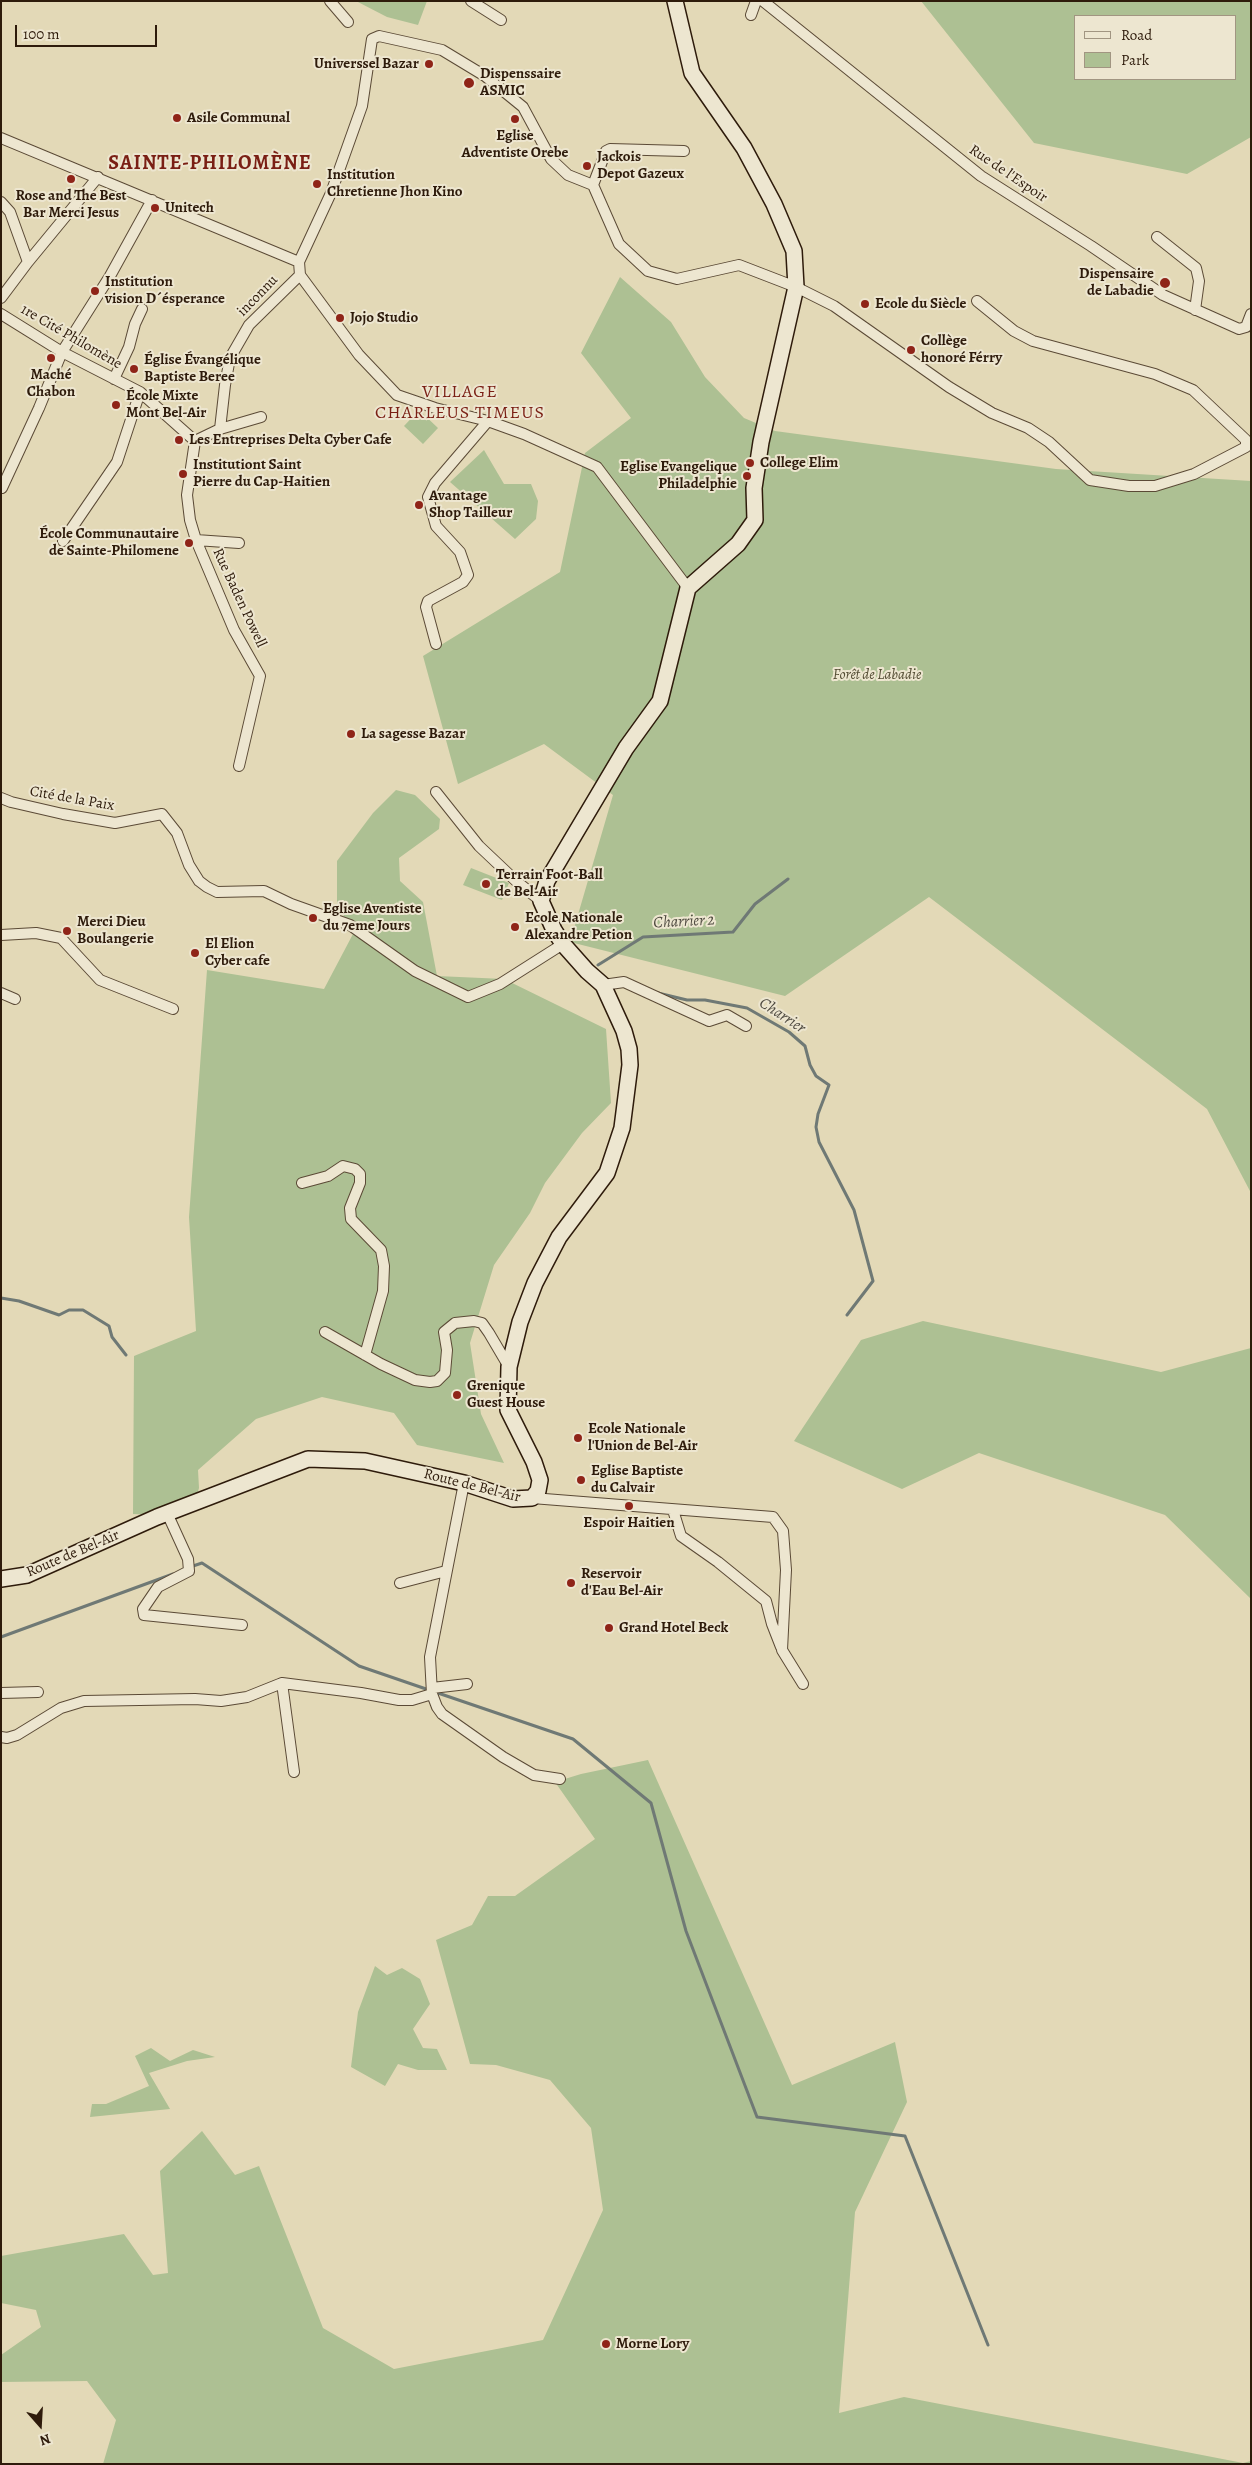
<!DOCTYPE html>
<html>
<head>
<meta charset="utf-8">
<style>
	body { margin:0 }
	#map { position:relative; width:1252px; height:2465px; overflow:hidden; background:#e3d9b7; font-family:Alegreya,serif }
	canvas { display:block }
	.frame { position:absolute; inset:0; border:2px solid #2e1b0b; pointer-events:none }
	.legend { position:absolute; left:1074px; top:15px; width:162px; height:65px; box-sizing:border-box; background:#ede6d0; border:1px solid #a19581; margin:0; padding:6px 9px; list-style:none; font-size:15px; color:#2e1b0b }
	.legend li { display:flex; align-items:center; gap:10px; height:25px }
	.legend b { width:25px; border:1px solid #a19581 }
	.north { position:absolute; left:15px; top:2400px; width:50px; height:50px; -webkit-text-stroke:4px #ede6d0; paint-order:stroke; rotate:161deg; font-size:14px; font-weight:700; line-height:20px; text-align:center; color:#2e1b0b }
	.north::after { content:''; display:block; margin:auto; width:18px; height:22px; background:#2e1b0b; clip-path:polygon(50% 0,100% 100%,50% 72%,0 100%) }
	.scale { position:absolute; left:15px; top:25px; width:142px; height:22px; box-sizing:border-box; border:2px solid #2e1b0b; border-top:0; padding-left:6px; font-size:15px; line-height:18px; white-space:nowrap; color:#2e1b0b; -webkit-text-stroke:4px #ede6d0; paint-order:stroke }
</style>
</head>
<body>
<div id="map">
<canvas width="1252" height="2465"></canvas>
<div class="frame"></div>
<ul class="legend">
<li><b style="height:6px;background:#ede6d0"></b>Road</li>
<li><b style="height:14px;background:#adc093"></b>Park</li>
</ul>
<div class="north">N</div>
<div class="scale">100 m</div>
</div>
<script>
const g = document.querySelector('canvas').getContext('2d');
g.lineJoin = 'round';
function fill(path, color) { g.fillStyle = color; g.fill(path, 'evenodd'); }
const toPath = rows => new Path2D(rows.map(r => 'M' + r).join(''));
function trace(path, color, width, dash) { g.strokeStyle = color; g.lineWidth = width; g.lineCap = dash ? 'butt' : 'round'; g.setLineDash(dash || []); g.stroke(path); }
function write(font, color, halo, rows, align = 'center') {
  g.font = font + ' Alegreya,serif'; g.lineWidth = 4; g.setLineDash([]); g.textBaseline = 'middle'; g.strokeStyle = halo; g.fillStyle = color; for (const [text, x, y, turn = 0] of rows) {
    g.save(); g.translate(x, y); g.rotate((+turn || 0) * Math.PI / 180); g.textAlign = isNaN(turn) ? turn : align; if (halo) g.strokeText(text, 0, 0); g.fillText(text, 0, 0); g.restore();
  }
}
fill(toPath([
	[356,1,427,1,418,25,387,17],
	[921,1,1251,1,1251,137,1187,174,1034,143],
	[1076,16,1236,16,1236,79,1076,79],
	[620,277,671,322,705,377,744,418,775,431,1056,469,1251,481,1251,1193,1207,1109,929,897,785,996,570,942,613,795,544,744,458,784,423,656,560,572,585,453,631,418,581,353],
	[419,410,438,428,423,444,404,426],
	[484,450,504,484,531,484,538,501,536,519,515,539,450,482],
	[396,790,415,795,440,819,439,829,399,858,400,881,423,902,437,976,504,979,606,1029,611,1103,582,1133,545,1183,530,1213,494,1265,470,1343,481,1414,504,1463,417,1445,394,1413,322,1397,256,1419,198,1470,199,1488,194,1505,176,1516,133,1514,134,1356,196,1331,189,1217,207,970,324,989,353,934,337,903,337,861,373,813],
	[471,868,509,883,502,900,463,885],
	[923,1321,1161,1372,1251,1348,1251,1599,1165,1515,979,1453,902,1489,794,1441,861,1340],
	[648,1760,792,2085,895,2042,907,2102,855,2212,839,2413,904,2397,1243,2463,1251,2461,1251,2464,103,2464,116,2420,87,2381,1,2382,1,2355,41,2327,36,2310,1,2303,1,2256,124,2234,153,2275,168,2273,160,2171,202,2131,235,2175,259,2166,323,2328,394,2369,543,2340,603,2210,591,2128,550,2080,496,2065,470,2064,436,1940,472,1925,488,1896,515,1896,595,1839,555,1782,581,1774],
	[375,1966,387,1975,402,1968,420,1979,430,2004,413,2029,423,2048,437,2049,447,2070,418,2070,398,2064,385,2086,351,2067,358,2012],
	[151,2048,170,2061,193,2050,215,2057,187,2061,149,2073,170,2109,90,2117,92,2104,106,2104,149,2086,135,2056]
]), '#adc093');
trace(toPath([
	[598,965,643,937,733,932,755,904,788,879],
	[658,993,687,1000,705,1000,747,1008,789,1032,805,1046,810,1065,816,1076,829,1085,818,1114,816,1127,819,1142,854,1210,873,1281,847,1315],
	[1,1298,19,1301,59,1315,69,1310,83,1310,109,1326,112,1337,126,1355],
	[190,1567,202,1563,359,1666,429,1690],
	[1,1637,173,1574],
	[435,1692,573,1739,651,1803,686,1931,757,2117,905,2136,988,2345]
]), '#6f7975', 3);
const street = toPath([
	[330,1,348,22],
	[471,1,501,20],
	[763,1,981,176,1091,246,1163,295,1239,329,1246,327,1251,314],
	[751,15,756,1],
	[1,138,299,262],
	[593,185,606,151,610,149,684,151],
	[1,202,10,212,28,262],
	[1157,237,1196,268,1199,281,1195,310],
	[1,298,28,262,98,177],
	[1,314,62,352,140,392,195,441],
	[114,379,129,347,135,324,142,309],
	[220,429,261,417],
	[195,441,187,495,190,520,196,540,234,630,260,676,239,766],
	[195,441,220,429,225,385,230,358,249,325,300,275],
	[2,488,39,408,62,352,110,276,152,200],
	[196,540,239,543],
	[63,541,117,462,140,392],
	[688,588,597,467,524,434,488,421,435,408,397,395,359,355,300,275,299,262,331,193,362,106,372,39,379,36,442,50,485,76,523,107,551,159,568,175,593,185,619,244,648,271,677,279,739,265,796,287,834,306,949,387,992,413,1028,428,1049,442,1090,480,1129,486,1155,486,1194,474,1246,447,1246,440,1193,390,1155,374,1033,341,1014,331,977,301],
	[436,644,426,607,428,601,463,582,468,575,460,552,436,526,428,497,435,483,488,421],
	[436,792,479,846,516,881,541,901],
	[1,798,11,802,63,814,115,823,162,814,177,833,189,865,199,881,207,887,217,892,264,891,291,904,350,925,415,971,468,997,500,984,563,944],
	[1,935,36,933,61,938,100,980,173,1009],
	[603,985,624,982,709,1021,727,1015,746,1026],
	[1,993,15,999],
	[302,1183,328,1176,343,1166,355,1169,360,1174,360,1183,350,1208,351,1219,381,1250,384,1266,383,1291,365,1355],
	[325,1332,381,1364,415,1380,430,1382,437,1381,445,1373,447,1350,444,1332,455,1323,474,1321,482,1323,489,1333,509,1367],
	[464,1483,430,1657,432,1694,437,1707,442,1714,503,1757,534,1775,560,1779],
	[532,1498,773,1517,783,1531,786,1570,782,1650,803,1684],
	[673,1510,681,1536,718,1562,766,1601,772,1624,781,1647],
	[167,1513,188,1559,189,1571,158,1587,143,1609,144,1615,242,1625],
	[400,1583,446,1571],
	[282,1683,294,1772],
	[432,1688,467,1684],
	[1,1693,38,1692],
	[1,1737,7,1738,17,1735,61,1708,84,1701,195,1699,221,1701,247,1697,282,1683,361,1693,399,1700,412,1700,432,1694]
]);
const secondary = toPath([
	[1,1579,27,1575,157,1517,308,1459,365,1461,464,1483,513,1499,532,1498,538,1491,540,1480,534,1462,508,1410,509,1367,520,1322,535,1283,559,1237,607,1173,622,1128,630,1065,629,1049,624,1031,603,985,587,971,563,944,554,930,541,901,547,881,626,748,660,701,688,588,738,544,755,520,754,488,761,442,796,287,794,251,774,204,744,148,692,73,675,1]
]);
trace(street, '#5b4a36', 12);
trace(secondary, '#2e1b0b', 18);
trace(street, '#ede6d0', 10);
trace(secondary, '#ede6d0', 15);
for (const [x, y, r, color] of [
	[429,64,5,"#8f2418"],
	[469,83,6,"#8f2418"],
	[177,118,5,"#8f2418"],
	[515,119,5,"#8f2418"],
	[587,166,5,"#8f2418"],
	[71,179,5,"#8f2418"],
	[317,184,5,"#8f2418"],
	[155,208,5,"#8f2418"],
	[1165,283,6,"#8f2418"],
	[95,291,5,"#8f2418"],
	[865,304,5,"#8f2418"],
	[340,318,5,"#8f2418"],
	[911,350,5,"#8f2418"],
	[51,358,5,"#8f2418"],
	[134,369,5,"#8f2418"],
	[116,405,5,"#8f2418"],
	[179,440,5,"#8f2418"],
	[750,463,5,"#8f2418"],
	[183,474,5,"#8f2418"],
	[747,476,5,"#8f2418"],
	[419,505,5,"#8f2418"],
	[189,543,5,"#8f2418"],
	[351,734,5,"#8f2418"],
	[486,884,5,"#8f2418"],
	[313,918,5,"#8f2418"],
	[515,927,5,"#8f2418"],
	[67,931,5,"#8f2418"],
	[195,953,5,"#8f2418"],
	[457,1395,5,"#8f2418"],
	[578,1438,5,"#8f2418"],
	[581,1480,5,"#8f2418"],
	[629,1506,5,"#8f2418"],
	[571,1583,5,"#8f2418"],
	[609,1628,5,"#8f2418"],
	[606,2344,5,"#8f2418"]
]) { const dot = new Path2D(); dot.arc(x, y, r, 0, 2 * Math.PI); g.fillStyle = color; g.fill(dot); trace(dot, '#ede6d0', 2); }
write('bold 15px', '#2e1b0b', '#ede6d0', [
	["Universsel Bazar",419,64,"right"],
	["Dispenssaire",480,74],
	["ASMIC",480,91],
	["Asile Communal",187,118],
	["Eglise",515,136,"center"],
	["Adventiste Orebe",515,153,"center"],
	["Jackois",597,157],
	["Depot Gazeux",597,174],
	["Institution",327,175],
	["Chretienne Jhon Kino",327,192],
	["Rose and The Best",71,196,"center"],
	["Bar Merci Jesus",71,213,"center"],
	["Unitech",165,208],
	["Dispensaire",1154,274,"right"],
	["de Labadie",1154,291,"right"],
	["Institution",105,282],
	["vision D´ésperance",105,299],
	["Ecole du Siècle",875,304],
	["Jojo Studio",350,318],
	["Collège",921,341],
	["honoré Férry",921,358],
	["Église Évangélique",144,360],
	["Baptiste Beree",144,377],
	["Maché",51,375,"center"],
	["Chabon",51,392,"center"],
	["École Mixte",126,396],
	["Mont Bel-Air",126,413],
	["Les Entreprises Delta Cyber Cafe",189,440],
	["College Elim",760,463],
	["Institutiont Saint",193,465],
	["Pierre du Cap-Haitien",193,482],
	["Eglise Evangelique",737,467,"right"],
	["Philadelphie",737,484,"right"],
	["Avantage",429,496],
	["Shop Tailleur",429,513],
	["École Communautaire",179,534,"right"],
	["de Sainte-Philomene",179,551,"right"],
	["La sagesse Bazar",361,734],
	["Terrain Foot-Ball",496,875],
	["de Bel-Air",496,892],
	["Eglise Aventiste",323,909],
	["du 7eme Jours",323,926],
	["Ecole Nationale",525,918],
	["Alexandre Petion",525,935],
	["Merci Dieu",77,922],
	["Boulangerie",77,939],
	["El Elion",205,944],
	["Cyber cafe",205,961],
	["Grenique",467,1386],
	["Guest House",467,1403],
	["Ecole Nationale",588,1429],
	["l'Union de Bel-Air",588,1446],
	["Eglise Baptiste",591,1471],
	["du Calvair",591,1488],
	["Espoir Haitien",629,1523,"center"],
	["Reservoir",581,1574],
	["d'Eau Bel-Air",581,1591],
	["Grand Hotel Beck",619,1628],
	["Morne Lory",616,2344]
], 'left');
write('15px', '#2e1b0b', '#ede6d0', [
	["Rue de l'Espoir",1008,174,34],
	["inconnu",258,296,-46],
	["1re Cité Philomène",71,337,30],
	["Rue Baden Powell",239,598,65],
	["Cité de la Paix",72,799,10],
	["Route de Bel-Air",472,1486,14],
	["Route de Bel-Air",73,1554,-23]
]);
write('italic 15px', '#544d34', '#ede6d0', [
	["Forêt de Labadie",877,675]
]);
write('italic 16px', '#4f4a40', '#ede6d0', [
	["Charrier 2",684,922,-3],
	["Charrier",782,1016,33]
]);
g.letterSpacing = '1px';
write('18px', '#7a1f14', '#ede6d0', [
	["VILLAGE",460,393],
	["CHARLEUS TIMEUS",460,414]
]);
g.letterSpacing = '0px';
g.letterSpacing = '1px';
write('bold 20px', '#7a1f14', '#ede6d0', [
	["SAINTE-PHILOMÈNE",210,164]
]);
g.letterSpacing = '0px';
</script>
</body>
</html>
